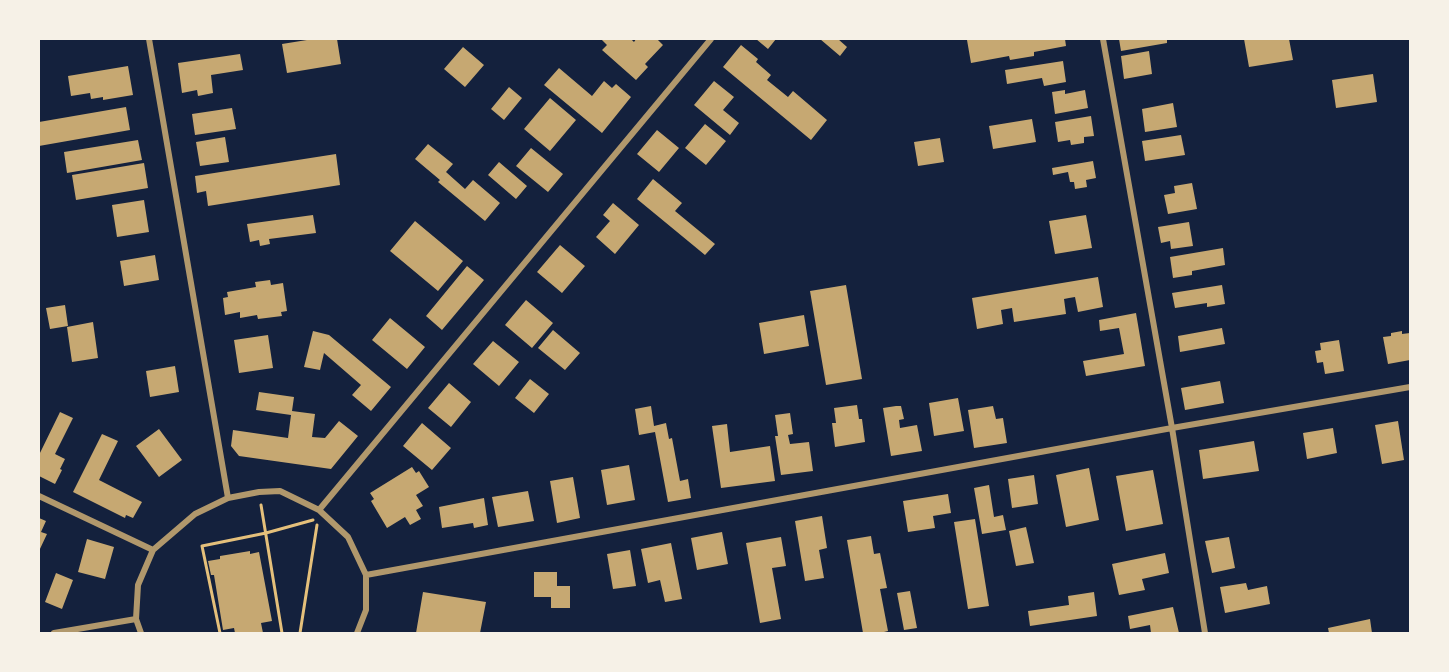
<!DOCTYPE html>
<html>
<head>
<meta charset="utf-8">
<style>
	body { margin:0 }
	#map { position:relative; width:1449px; height:672px; overflow:hidden; background:#14213d; font-family:Overpass,sans-serif }
	canvas { display:block }
	.frame { position:absolute; inset:0; border:40px solid #f6f1e7; pointer-events:none }
</style>
</head>
<body>
<div id="map">
<canvas width="1449" height="672"></canvas>
<div class="frame"></div>
</div>
<script>
const g = document.querySelector('canvas').getContext('2d');
g.lineJoin = 'round';
function fill(path, color) { g.fillStyle = color; g.fill(path, 'evenodd'); }
const toPath = rows => new Path2D(rows.map(r => 'M' + r).join(''));
function trace(path, color, width, dash) { g.strokeStyle = color; g.lineWidth = width; g.lineCap = dash ? 'butt' : 'round'; g.setLineDash(dash || []); g.stroke(path); }
fill(toPath([
	[313,39,337,39,341,64,287,73,282,44],
	[601,39,631,39,634,42,636,39,657,39,663,45,645,64,648,67,636,80,602,50,607,45],
	[756,39,776,39,768,49],
	[820,39,838,39,847,47,840,56],
	[972,39,1065,39,1066,46,1034,52,1034,56,1010,60,1009,56,971,63,967,40],
	[1119,39,1167,39,1167,43,1121,51],
	[1244,39,1289,39,1293,60,1249,67],
	[741,45,758,59,756,62,771,75,767,80,788,97,793,91,827,120,811,140,723,67],
	[463,47,484,65,465,87,444,69],
	[1149,51,1152,74,1124,79,1121,56],
	[240,54,243,70,211,75,213,93,198,96,197,90,182,93,178,63],
	[1063,61,1066,82,1044,86,1042,78,1007,84,1005,70],
	[128,66,133,95,103,100,103,97,91,99,90,93,71,96,68,76],
	[559,68,592,96,604,81,612,88,616,84,631,97,602,133,544,85],
	[1373,74,1377,102,1336,108,1332,80],
	[714,81,734,97,723,110,739,123,730,135,694,105],
	[509,87,522,98,504,120,491,109],
	[1065,90,1065,94,1085,90,1088,108,1055,114,1052,92],
	[550,98,576,120,550,151,524,129],
	[1173,103,1177,127,1145,132,1142,109],
	[126,107,130,130,39,146,39,122],
	[232,108,236,129,195,135,192,114],
	[1091,116,1094,136,1084,137,1084,143,1071,145,1070,140,1058,142,1055,122],
	[1032,119,1036,142,993,149,989,126],
	[705,124,726,141,706,165,685,148],
	[657,130,679,148,659,172,637,154],
	[1181,135,1185,155,1145,161,1142,141],
	[225,137,229,162,200,166,196,142],
	[940,138,944,162,918,166,914,142],
	[138,140,142,160,67,173,64,152],
	[428,144,453,164,446,172,465,189,473,180,500,203,485,221,438,182,440,180,415,159],
	[531,148,563,174,548,192,516,166],
	[336,154,340,185,208,206,206,191,197,193,195,176],
	[1093,161,1096,178,1086,180,1087,187,1075,189,1074,182,1070,182,1068,172,1053,175,1052,168],
	[499,162,527,186,516,199,488,175],
	[144,163,148,188,76,200,72,175],
	[653,179,682,203,675,211,715,244,705,255,637,199],
	[1192,183,1197,209,1168,214,1164,195,1175,193,1174,186],
	[144,200,149,232,117,237,112,205],
	[613,203,639,225,615,254,596,237,610,221,603,215],
	[313,215,316,233,269,239,270,244,260,246,259,240,250,242,247,224],
	[1086,215,1092,248,1055,254,1049,221],
	[415,221,463,261,438,291,390,251],
	[1189,222,1193,246,1171,249,1170,241,1161,243,1158,227],
	[560,245,585,266,562,293,537,272],
	[1223,248,1225,265,1192,271,1192,275,1173,278,1170,257],
	[155,255,159,280,124,286,120,261],
	[467,266,484,280,442,330,426,316],
	[1098,277,1103,307,1078,312,1075,297,1069,298,1064,299,1066,314,1014,322,1012,308,1001,310,1003,324,977,329,972,298],
	[270,280,271,285,283,283,287,311,281,312,282,316,258,319,257,315,240,318,240,312,225,315,223,298,228,297,227,292,256,287,255,282],
	[846,285,862,379,826,385,810,291],
	[1222,285,1225,304,1207,307,1207,303,1175,308,1172,293],
	[526,300,553,323,532,348,505,325],
	[65,305,68,326,50,329,46,308],
	[1136,313,1145,366,1086,376,1083,361,1124,354,1119,328,1100,331,1099,320],
	[804,315,809,346,764,354,759,323],
	[390,318,425,347,407,369,372,340],
	[93,322,98,358,72,362,67,327],
	[1222,328,1225,344,1180,352,1178,336],
	[553,330,580,353,565,370,538,348],
	[313,331,329,335,391,387,371,411,352,395,361,385,324,353,320,370,304,367],
	[1402,331,1402,334,1410,333,1410,360,1388,364,1383,337,1391,336,1391,333],
	[268,335,273,368,239,373,234,340],
	[1339,340,1344,371,1325,374,1323,362,1317,363,1315,351,1321,350,1320,343],
	[493,341,519,362,499,386,473,364],
	[175,366,179,392,150,397,146,371],
	[530,379,549,394,534,413,515,398],
	[1220,381,1224,403,1185,410,1181,388],
	[449,383,471,402,451,427,428,408],
	[259,392,294,397,292,411,315,414,312,437,325,438,339,421,358,436,331,469,239,456,231,446,233,430,288,438,291,415,256,410],
	[958,398,964,431,934,436,929,403],
	[857,405,859,419,862,419,865,442,835,447,832,423,836,423,834,408],
	[651,406,654,426,666,423,669,439,672,438,680,481,688,479,691,498,668,502,655,432,639,435,635,409],
	[896,406,901,406,904,419,899,420,900,428,917,425,922,451,891,456,883,408],
	[993,406,996,419,1003,418,1007,443,974,448,968,410],
	[60,412,73,418,55,454,65,459,60,469,62,470,55,484,39,476,39,455],
	[790,413,793,434,788,435,790,444,809,442,813,471,781,475,775,436,778,436,775,415],
	[1398,421,1404,460,1382,464,1375,425],
	[422,423,451,448,432,470,403,446],
	[727,424,730,452,770,446,775,481,721,488,712,426],
	[1333,428,1337,453,1307,459,1303,433],
	[159,429,182,460,159,477,136,446],
	[102,434,118,441,99,480,142,502,133,518,126,515,125,518,73,492],
	[1254,441,1259,471,1203,479,1199,450],
	[629,465,635,500,607,505,601,470],
	[412,467,416,473,419,471,429,487,416,495,423,506,416,510,421,519,410,525,405,517,387,528,371,501,374,499,370,493],
	[1089,468,1099,520,1066,527,1056,475],
	[1153,470,1163,524,1126,531,1116,476],
	[1034,475,1038,504,1012,508,1008,479],
	[573,477,580,518,557,523,550,481],
	[989,485,994,517,1003,515,1006,530,982,534,974,488],
	[528,491,534,521,498,527,492,497],
	[948,494,951,513,933,516,935,528,908,532,903,501],
	[484,498,488,525,474,528,473,523,442,528,439,507],
	[822,516,827,548,819,550,824,578,805,581,795,521],
	[39,518,46,521,41,532,47,534,39,551],
	[975,519,989,606,968,609,954,522],
	[1026,527,1034,563,1016,566,1009,531],
	[722,532,728,564,697,570,691,538],
	[871,536,874,554,880,553,887,588,880,589,888,631,880,633,863,633,847,540],
	[781,537,786,566,772,568,781,619,760,623,746,543],
	[1229,537,1235,568,1212,573,1205,541],
	[87,539,114,547,105,579,78,572],
	[671,543,682,599,665,602,660,580,648,583,641,549],
	[630,550,636,586,613,589,607,554],
	[250,551,250,554,259,552,272,621,261,623,263,633,235,633,234,628,223,630,214,575,211,575,208,561,220,559,220,556],
	[1165,553,1169,573,1142,579,1145,590,1119,595,1112,564],
	[534,572,557,572,557,586,570,586,570,608,551,608,551,597,534,597],
	[56,573,73,580,62,609,45,602],
	[1246,583,1248,590,1267,586,1270,604,1225,613,1220,587],
	[910,591,917,628,904,630,897,593],
	[423,592,486,602,480,633,416,633],
	[1094,592,1097,616,1030,626,1028,611,1069,605,1068,596],
	[1173,607,1179,633,1151,633,1150,625,1130,629,1128,616],
	[1370,619,1372,633,1329,633,1328,628]
]), '#c6a872');
trace(toPath([
	[261,505,282,633],
	[220,633,202,546,266,533,313,520],
	[300,633,317,525]
]), '#e5c07b', 3);
trace(toPath([
	[149,39,228,498],
	[1103,39,1172,428,1205,633],
	[39,496,153,550],
	[319,510,711,39],
	[366,575,1172,428,1410,387],
	[54,633,136,619],
	[141,633,136,619,138,585,153,550,195,514,228,498,259,492,280,491,319,510,348,537,366,575,366,610,357,633]
]), '#b1986c', 6);
</script>
</body>
</html>
